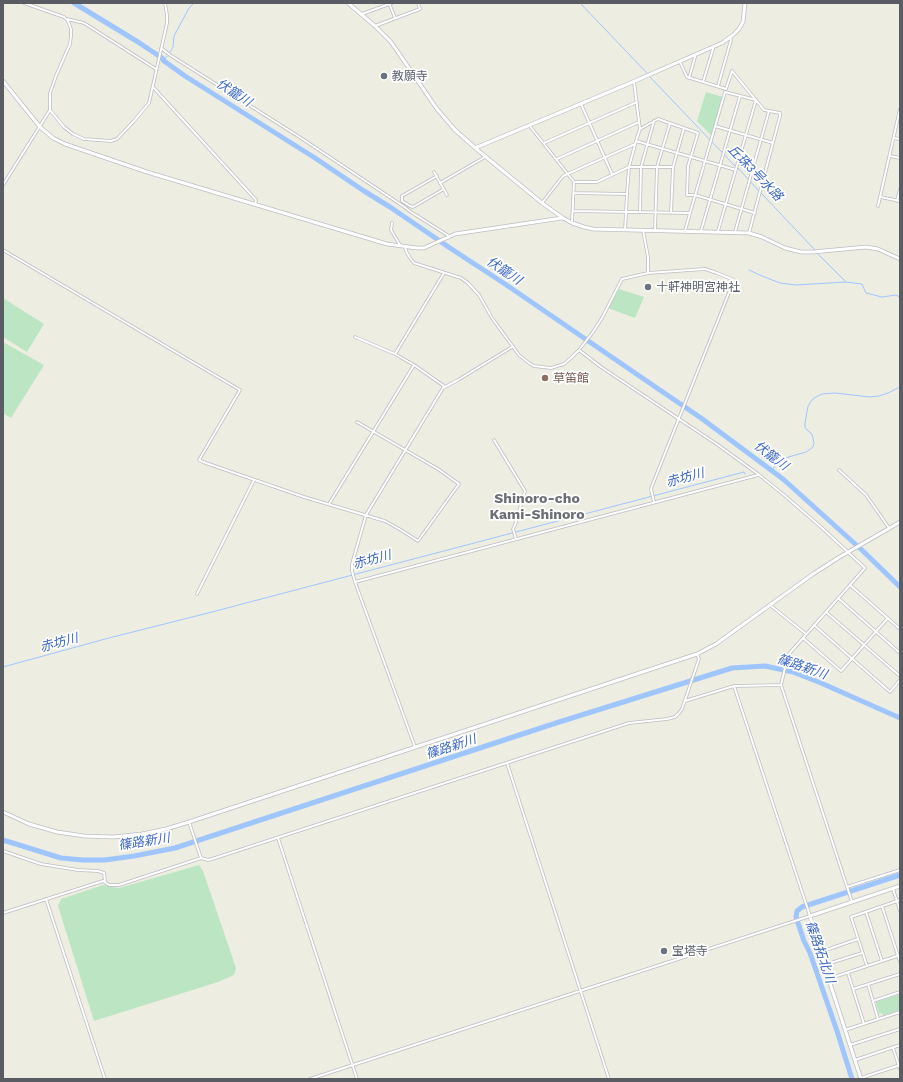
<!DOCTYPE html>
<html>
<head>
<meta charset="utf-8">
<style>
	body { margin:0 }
	#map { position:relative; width:903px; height:1082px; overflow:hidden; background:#edede1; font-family:"Work Sans",sans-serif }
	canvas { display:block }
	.frame { position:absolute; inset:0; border:4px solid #5a5c63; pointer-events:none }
</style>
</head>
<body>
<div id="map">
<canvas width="903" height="1082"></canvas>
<div class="frame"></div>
</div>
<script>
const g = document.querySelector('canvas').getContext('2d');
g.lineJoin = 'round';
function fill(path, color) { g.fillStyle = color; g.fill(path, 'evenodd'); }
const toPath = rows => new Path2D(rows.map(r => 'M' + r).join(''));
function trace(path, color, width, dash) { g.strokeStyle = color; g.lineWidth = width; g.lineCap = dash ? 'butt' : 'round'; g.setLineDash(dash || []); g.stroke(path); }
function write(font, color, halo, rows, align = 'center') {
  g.font = font + ' "Work Sans","Noto Sans JP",sans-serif'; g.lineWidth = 3.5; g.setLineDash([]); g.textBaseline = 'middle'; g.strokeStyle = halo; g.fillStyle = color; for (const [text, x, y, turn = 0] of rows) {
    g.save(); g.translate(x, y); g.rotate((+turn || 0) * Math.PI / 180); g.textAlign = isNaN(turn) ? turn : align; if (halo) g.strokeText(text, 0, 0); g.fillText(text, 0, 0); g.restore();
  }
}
fill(toPath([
	[706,92,723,97,711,135,697,121],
	[619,289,644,297,635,318,608,308],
	[3,298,44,324,27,352,3,337],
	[3,342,44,365,11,418,3,413],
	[199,865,203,871,236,968,234,975,218,982,94,1021,58,906,61,899,103,885,119,888],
	[900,994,900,1010,883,1016,882,1013,879,1014,876,1003,876,1002]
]), '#bce6c3');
trace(toPath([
	[580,3,647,73],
	[170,52,173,47,174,36,189,8,194,3],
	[164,61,167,56],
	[650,77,735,166],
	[738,168,759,191],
	[761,193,815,250],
	[817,253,846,282],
	[749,270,762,276,780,283,796,285,846,282,862,284,866,293,882,297,896,295,900,297],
	[772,470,779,461,785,458,806,452,813,447,814,443,812,434,808,431,805,427,805,423,808,406,812,400,816,397,822,394,835,393,870,397,879,396,888,393,900,387],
	[3,667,109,638,208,613,744,472,745,474]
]), '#9fc5ff', 1);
trace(toPath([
	[74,3,138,42,162,58,164,61,185,76,315,158,364,191,390,207,450,248,508,286,654,386,701,418,783,479,863,551,900,587],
	[3,840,61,858,83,860,105,860,134,856,175,848,556,723,732,668,765,666,793,672,821,683,900,718],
	[852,1079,837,1031,810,953,804,941,796,917,797,911,802,907,900,875]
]), '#9fc5ff', 5);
const street = toPath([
	[24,3,64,17,68,21,71,29,71,36,70,44,56,76,50,93,50,110],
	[389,3,395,18],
	[362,14,392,3],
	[67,19,84,23,156,69],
	[375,26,420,9,418,3],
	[161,48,170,55,301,138,403,206,411,212,449,236],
	[680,62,687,77,726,89,732,71,764,110,780,113,780,116,749,233],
	[689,78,695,57,694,55],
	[703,82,713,49,712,47],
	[718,86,731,40,730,38],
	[153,87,256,200,255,204],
	[581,104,612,174],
	[529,125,574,182,572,222],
	[715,126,773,143],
	[640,129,658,119,698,133,688,166,687,195,695,195,755,213],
	[894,138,900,139],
	[636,141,736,170],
	[544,143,637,102],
	[890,156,900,158],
	[557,159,639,122],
	[434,172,447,195],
	[437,176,402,196,402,201,410,206,413,207,444,189],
	[575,182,597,182,629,167,673,167],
	[440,183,485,157],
	[3,185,50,110,64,127,73,134,84,139,111,141,117,139,134,121,149,103,167,23,167,15,165,3],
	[574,193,627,194],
	[880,197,900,201],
	[897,201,900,189],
	[542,203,563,176,635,144],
	[878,206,900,109],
	[573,211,690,213],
	[640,212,641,167,654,121],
	[671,213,673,167,684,128],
	[392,223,391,230,400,245],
	[625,230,627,194,629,167,636,141,640,129,634,82],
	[655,230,657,167,670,123],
	[685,231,690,213,725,92],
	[701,231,740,96],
	[718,231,756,100,725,92],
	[735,232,769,111],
	[405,247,406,251,410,258,414,263,461,278,468,283,479,295,492,318,519,355,529,363,534,366,551,368,564,364,572,357,579,350,593,332,602,318,622,279,648,273,648,257,643,230],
	[3,250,240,390,199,460,203,462,304,497,385,521,401,530,418,541,459,484,438,469,357,422],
	[648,273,705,269,717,273,734,280,652,486,651,489,654,502],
	[355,337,395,354,444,273],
	[579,350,601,367,718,445,758,474,784,495,821,527,865,568,788,655,781,685,852,902],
	[395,354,414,365,444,386],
	[494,440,525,491,515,525,513,529,516,539],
	[839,470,866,495,889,528],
	[329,504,414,365],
	[355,582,758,475],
	[850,585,900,629],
	[197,594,254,480],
	[838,598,900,653],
	[770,605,806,634],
	[826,612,900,676],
	[814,625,890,692,900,680],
	[803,638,841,671,888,618],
	[685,701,734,686,781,685],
	[415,747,355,582,352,571,352,564,366,515,443,388,458,380,512,347],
	[507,763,609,1079],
	[189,822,201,858,208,860,212,859,629,723,667,719,675,717,679,713,682,709,699,659,697,654],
	[278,838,357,1079],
	[3,851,41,864,78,870,98,871,104,873,105,882],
	[847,887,900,870],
	[893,889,900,911],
	[46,899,105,1079],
	[882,906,900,962],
	[866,912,882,961],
	[3,913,103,881,109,885,119,885,201,858],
	[820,952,858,939],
	[824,965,862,953],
	[867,966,851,917,900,900],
	[848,973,864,1024],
	[828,979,900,955],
	[868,984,878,1019],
	[853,989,900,974],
	[873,1001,900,992],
	[845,1030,900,1012],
	[850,1045,900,1029],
	[893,1048,900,1069],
	[855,1060,900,1045],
	[861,1078,900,1065],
	[310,1079,810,916,734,686]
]);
const secondary = toPath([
	[348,3,375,26,391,42,437,109,455,130,480,152,542,203,563,218,572,223,584,227,593,229,749,233,762,237,785,248,801,252,813,252,866,247,878,249,900,259],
	[3,81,40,127,53,138,65,144,147,172,387,244,417,248,424,248,455,234,562,218],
	[475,148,628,84,722,43,733,35,739,29,743,22,745,3],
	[3,812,29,824,57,832,84,836,113,837,142,834,166,829,189,822,697,654,716,644,813,574,838,558,900,522],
	[861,1079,820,952,810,916,900,886]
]);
trace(street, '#bcbdc3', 3.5);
trace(secondary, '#bcbec6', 4.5);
trace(street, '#fff', 2);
trace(secondary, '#fff', 3);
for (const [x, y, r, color] of [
	[384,76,4,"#6b7280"],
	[648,287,4,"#6b7280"],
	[545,378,4,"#8d6e63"],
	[664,951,4,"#6b7280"]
]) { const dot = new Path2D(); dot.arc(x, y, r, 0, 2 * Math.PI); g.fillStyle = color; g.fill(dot); trace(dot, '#fff', 1.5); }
write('12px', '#5b616d', '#fff', [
	["教願寺",392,76],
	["十軒神明宮神社",656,287],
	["宝塔寺",672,951]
], 'left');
write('12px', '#785e54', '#fff', [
	["草笛館",553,378]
], 'left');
write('italic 13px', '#3e69c7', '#fff', [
	["伏籠川",234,93,33],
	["丘珠3号水路",755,173,46],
	["伏籠川",504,271,34],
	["伏籠川",771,456,37],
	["赤坊川",685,478,-15],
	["赤坊川",372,560,-15],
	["赤坊川",59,643,-15],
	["篠路新川",802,667,19],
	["篠路新川",451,747,-18],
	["篠路新川",144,842,-9],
	["篠路拓北川",820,952,71]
]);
write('bold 14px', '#6b6e75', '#fff', [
	["Shinoro-cho",537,499],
	["Kami-Shinoro",537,515]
]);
</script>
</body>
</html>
